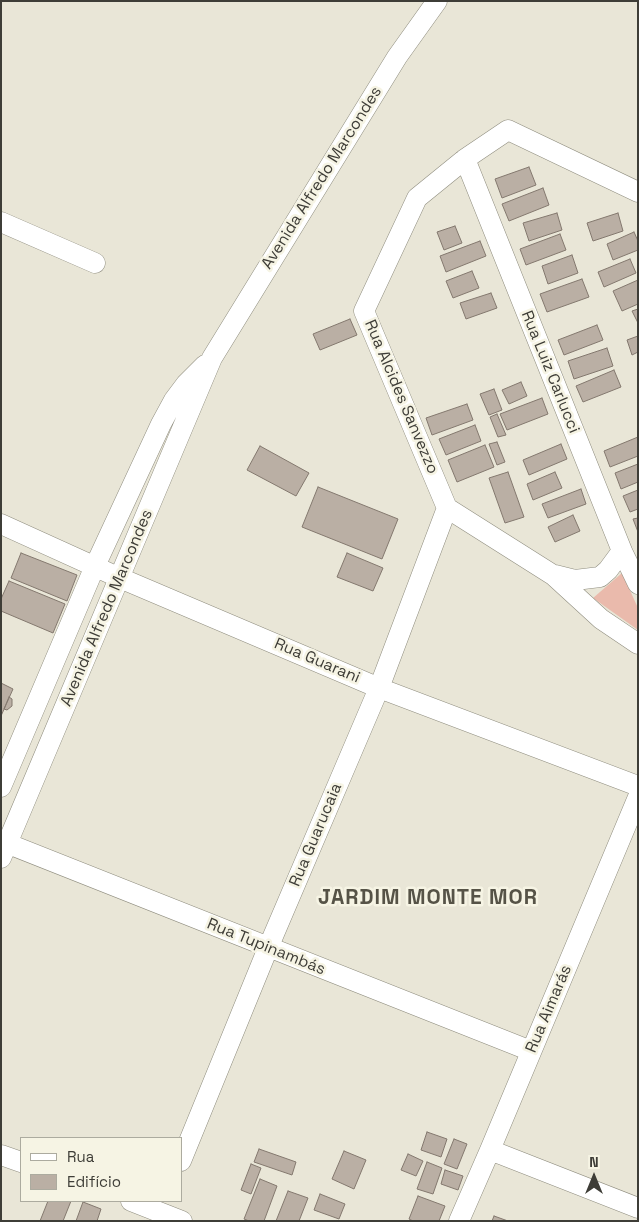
<!DOCTYPE html>
<html>
<head>
<meta charset="utf-8">
<style>
	body { margin:0 }
	#map { position:relative; width:639px; height:1222px; overflow:hidden; background:#e9e6d7; font-family:"Space Grotesk",sans-serif }
	canvas { display:block }
	.frame { position:absolute; inset:0; border:2px solid #3e3d37; pointer-events:none }
	.legend { position:absolute; left:20px; top:1137px; width:162px; height:65px; box-sizing:border-box; background:#f6f4e4; border:1px solid #acab9f; margin:0; padding:6px 9px; list-style:none; font-size:15px; color:#3e3d37 }
	.legend li { display:flex; align-items:center; gap:10px; height:25px }
	.legend b { width:25px; border:1px solid #acab9f }
	.north { position:absolute; left:569px; top:1152px; width:50px; height:50px; -webkit-text-stroke:4px #f6f4e4; paint-order:stroke; rotate:0deg; font-size:14px; font-weight:700; line-height:20px; text-align:center; color:#3e3d37 }
	.north::after { content:''; display:block; margin:auto; width:18px; height:22px; background:#3e3d37; clip-path:polygon(50% 0,100% 100%,50% 72%,0 100%) }
</style>
</head>
<body>
<div id="map">
<canvas width="639" height="1222"></canvas>
<div class="frame"></div>
<ul class="legend">
<li><b style="height:6px;background:#fff"></b>Rua</li>
<li><b style="height:14px;background:#baafa4"></b>Edifício</li>
</ul>
<div class="north">N</div>
</div>
<script>
const g = document.querySelector('canvas').getContext('2d');
g.lineJoin = 'round';
function fill(path, color) { g.fillStyle = color; g.fill(path, 'evenodd'); }
const toPath = rows => new Path2D(rows.map(r => 'M' + r).join(''));
function trace(path, color, width, dash) { g.strokeStyle = color; g.lineWidth = width; g.lineCap = dash ? 'butt' : 'round'; g.setLineDash(dash || []); g.stroke(path); }
function write(font, color, halo, rows, align = 'center') {
  g.font = font + ' "Space Grotesk",sans-serif'; g.lineWidth = 5; g.setLineDash([]); g.textBaseline = 'middle'; g.strokeStyle = halo; g.fillStyle = color; for (const [text, x, y, turn = 0] of rows) {
    g.save(); g.translate(x, y); g.rotate((+turn || 0) * Math.PI / 180); g.textAlign = isNaN(turn) ? turn : align; if (halo) g.strokeText(text, 0, 0); g.fillText(text, 0, 0); g.restore();
  }
}
fill(toPath([
	[622,573,638,608,638,630,593,598]
]), '#eabaac');
const building = toPath([
	[529,167,536,185,502,198,495,179,529,167],
	[543,188,549,205,509,221,502,204,543,188],
	[557,213,562,230,529,241,523,223,557,213],
	[618,213,623,231,593,241,587,223,618,213],
	[455,226,462,243,444,250,437,232,455,226],
	[634,232,638,241,638,250,613,260,607,244,634,232],
	[560,234,566,250,526,265,520,249,560,234],
	[480,241,486,256,446,272,440,256,480,241],
	[572,255,578,273,548,284,542,266,572,255],
	[630,259,636,273,604,287,598,272,630,259],
	[472,271,479,288,453,298,446,281,472,271],
	[582,279,589,297,547,312,540,294,582,279],
	[638,280,638,304,622,311,613,291,638,280],
	[491,293,497,308,466,319,460,303,491,293],
	[638,309,638,323,632,311,638,309],
	[350,319,357,335,320,350,313,334,350,319],
	[597,325,603,340,564,355,558,340,597,325],
	[638,336,638,352,632,355,627,340,638,336],
	[607,348,613,366,574,379,568,361,607,348],
	[614,370,621,387,583,402,576,386,614,370],
	[521,382,527,396,509,404,502,390,521,382],
	[494,389,502,410,489,415,480,394,494,389],
	[542,398,548,414,507,430,500,414,542,398],
	[467,404,473,420,432,435,426,418,467,404],
	[497,414,506,435,498,437,490,417,497,414],
	[475,425,481,441,446,455,439,439,475,425],
	[638,437,638,456,610,467,604,451,638,437],
	[497,442,505,462,497,465,489,444,497,442],
	[561,444,567,459,529,475,523,460,561,444],
	[485,445,494,467,457,482,448,460,485,445],
	[260,446,309,473,296,496,247,470,260,446],
	[638,464,638,482,621,489,615,473,638,464],
	[508,472,524,517,505,523,489,478,508,472],
	[555,472,562,488,533,500,527,484,555,472],
	[318,487,398,519,382,559,302,527,318,487],
	[581,489,586,504,548,518,542,504,581,489],
	[638,490,638,509,630,512,623,496,638,490],
	[573,515,580,531,555,542,548,527,573,515],
	[638,518,638,532,633,519,638,518],
	[21,553,77,575,67,601,11,578,21,553],
	[347,553,383,568,373,591,337,577,347,553],
	[9,581,65,604,53,633,1,611,1,599,9,581],
	[1,683,13,689,1,716,1,683],
	[9,697,12,699,12,706,7,710,4,709,9,697],
	[427,1132,447,1139,441,1157,421,1150,427,1132],
	[454,1139,467,1144,457,1169,444,1164,454,1139],
	[259,1149,296,1162,292,1175,254,1162,259,1149],
	[344,1151,366,1160,354,1189,332,1179,344,1151],
	[408,1154,423,1161,416,1176,401,1170,408,1154],
	[427,1162,442,1168,433,1194,417,1189,427,1162],
	[251,1164,261,1168,251,1194,241,1190,251,1164],
	[445,1170,463,1176,458,1190,441,1184,445,1170],
	[260,1179,277,1186,264,1221,249,1221,244,1219,260,1179],
	[288,1191,308,1198,299,1221,276,1221,288,1191],
	[320,1194,345,1204,339,1219,314,1210,320,1194],
	[418,1196,445,1206,439,1221,413,1221,409,1219,418,1196],
	[48,1201,71,1201,63,1221,40,1221,48,1201],
	[83,1202,101,1209,97,1221,76,1221,83,1202],
	[494,1216,508,1221,492,1221,494,1216]
]);
fill(building, '#baafa4');
trace(building, '#83786e', 1);
const street = toPath([
	[465,159,622,551,638,584],
	[638,192,508,130,465,159,417,198,364,311,447,508,553,575,601,619,638,644],
	[1,222,95,263],
	[1,524,120,578,379,688,638,786],
	[555,575,575,580,600,577,608,570,622,551],
	[1,787,95,566,161,424,174,400,186,384,205,365],
	[1,841,531,1051],
	[1,858,212,358,397,57,437,1],
	[490,1150,638,1208],
	[1,1155,21,1162],
	[181,1161,268,948,379,688,447,508],
	[131,1201,182,1221],
	[459,1221,490,1150,638,797]
]);
trace(street, '#8f8d7f', 21);
trace(street, '#fff', 20);
write('16px', '#3e3d37', '#f6f4e4', [
	["Avenida Alfredo Marcondes",322,178,-58],
	["Rua Luiz Carlucci",550,372,68],
	["Rua Alcides Sanvezzo",401,397,67],
	["Avenida Alfredo Marcondes",107,608,-67],
	["Rua Guarani",317,661,23],
	["Rua Guarucaia",316,835,-67],
	["Rua Tupinambás",266,947,22],
	["Rua Aimarás",549,1009,-67]
]);
g.letterSpacing = '1px';
write('bold 21px', '#565347', '#f6f4e4', [
	["JARDIM MONTE MOR",428,898]
]);
g.letterSpacing = '0px';
</script>
</body>
</html>
